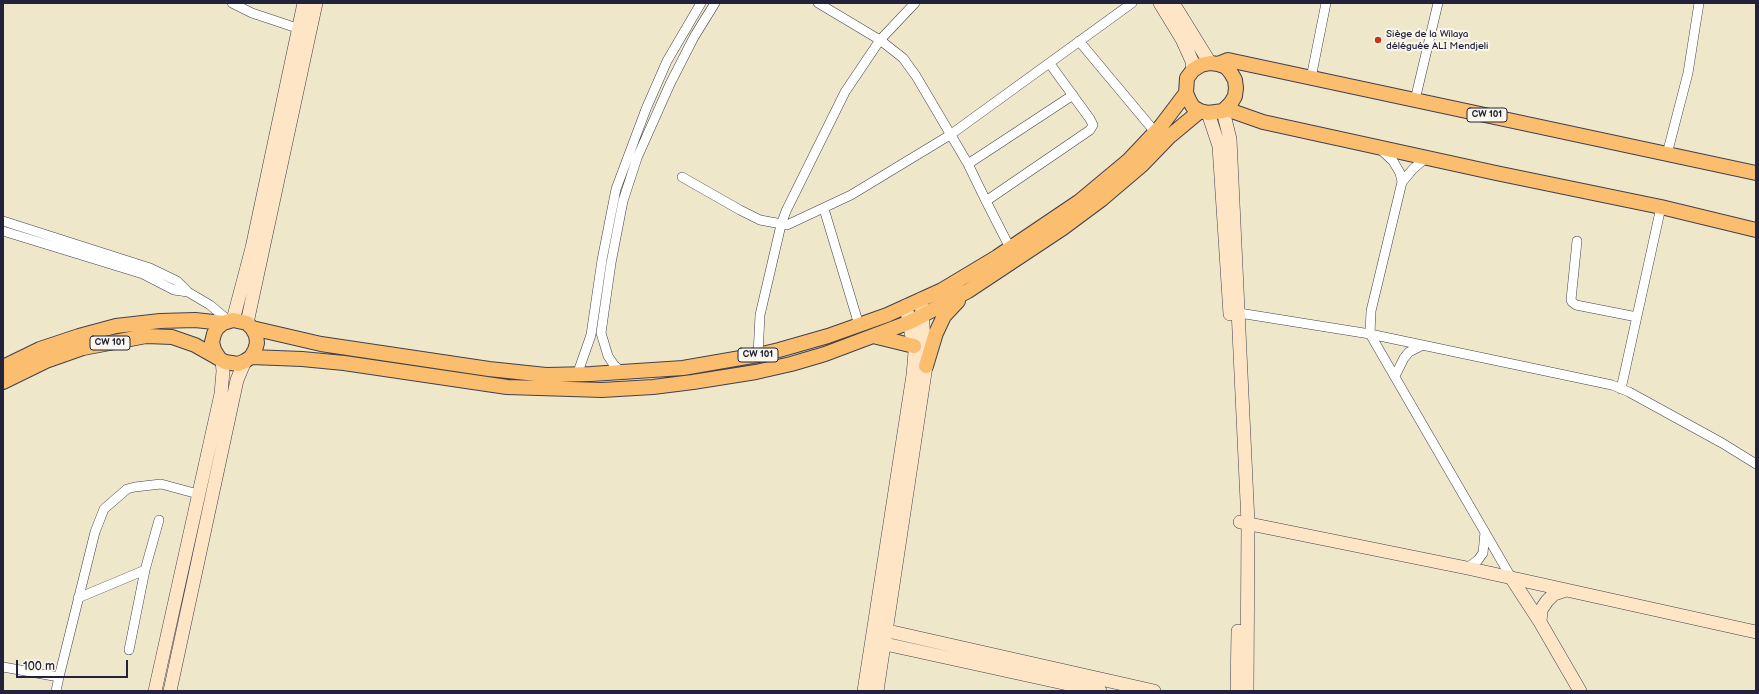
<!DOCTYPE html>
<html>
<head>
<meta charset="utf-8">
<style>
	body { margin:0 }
	#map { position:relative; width:1759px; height:694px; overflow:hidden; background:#efe7ca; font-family:"Balsamiq Sans",sans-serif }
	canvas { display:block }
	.frame { position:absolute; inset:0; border:4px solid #22223b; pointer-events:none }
	.scale { position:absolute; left:16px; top:660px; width:112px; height:18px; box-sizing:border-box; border:2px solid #22223b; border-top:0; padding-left:5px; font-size:12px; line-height:14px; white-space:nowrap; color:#22223b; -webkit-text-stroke:3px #fbf7ec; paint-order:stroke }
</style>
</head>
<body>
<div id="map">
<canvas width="1759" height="694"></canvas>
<div class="frame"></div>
<div class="scale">100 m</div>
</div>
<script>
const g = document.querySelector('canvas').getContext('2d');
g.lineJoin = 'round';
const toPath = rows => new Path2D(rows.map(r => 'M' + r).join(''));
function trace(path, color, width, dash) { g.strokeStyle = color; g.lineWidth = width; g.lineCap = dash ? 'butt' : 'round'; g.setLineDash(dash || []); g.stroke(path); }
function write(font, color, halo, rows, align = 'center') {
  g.font = font + ' "Balsamiq Sans",sans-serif'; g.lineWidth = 4; g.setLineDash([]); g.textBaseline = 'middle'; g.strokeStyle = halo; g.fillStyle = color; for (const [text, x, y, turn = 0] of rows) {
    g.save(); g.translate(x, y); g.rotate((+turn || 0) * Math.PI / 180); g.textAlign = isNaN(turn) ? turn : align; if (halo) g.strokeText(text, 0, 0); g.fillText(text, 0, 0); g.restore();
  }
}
const street = toPath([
	[232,3,252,13,303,30],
	[818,3,880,40,903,58,916,76,968,164,986,201,1090,130,1093,125,1090,119,1050,64],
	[1079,41,1155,132],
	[1311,78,1326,3],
	[1415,100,1438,3],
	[1380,149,1393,161,1400,173,1402,182],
	[1667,154,1688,73,1699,3],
	[1427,157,1413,169,1402,182,1371,311,1370,334,1512,579],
	[968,164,1073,95],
	[682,177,740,210,760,220,787,225,851,195,950,135,1132,3],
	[986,201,1010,248],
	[824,209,859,325],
	[3,221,150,268,177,281,188,292,210,305,228,320],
	[3,231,143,274,174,290,188,292],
	[1577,241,1571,300,1572,302,1576,305,1637,317],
	[1233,312,1370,334,1612,385,1629,392,1722,443,1756,464],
	[758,355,760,315,781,225,786,211,845,92,880,40,915,3],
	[623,373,614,365,608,356,601,333,611,263,623,201,637,158,670,84,694,37,715,3],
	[577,375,591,335,602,260,616,189,646,109,667,61,701,3],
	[1395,376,1404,358,1409,352,1423,345],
	[1621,389,1661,207],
	[1467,568,1478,560,1483,553,1485,532],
	[78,598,145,570,159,520],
	[129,650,145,570],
	[3,667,59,677,56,691],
	[59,677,95,532,104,509,127,489,135,487,161,484,198,494]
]);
const secondary = toPath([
	[1160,3,1182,39,1192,61,1193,70],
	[1173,3,1210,63],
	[1223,111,1230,139,1248,523,1247,691],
	[1208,113,1219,146,1230,314],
	[233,320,252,248,304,3],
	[247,323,316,3],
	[1240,522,1467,568,1756,632],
	[1512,579,1540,622,1580,691],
	[1540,622,1541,610,1547,601,1554,594,1566,590],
	[879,629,1154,691],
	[876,642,1100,691],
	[155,691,221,394,223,371,222,360],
	[170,691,237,380,245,361],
	[864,691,913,375,915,352,906,306],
	[877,691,926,366,921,299],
	[1237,691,1238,631]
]);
const primary = toPath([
	[1218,64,1226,67,1231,73,1235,80,1236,88,1235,96,1231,103,1223,111,1208,113,1200,111,1193,107,1189,100,1186,93,1187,78,1193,70,1201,65,1210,63,1218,64,1228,60,1756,173],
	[1226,109,1263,122,1496,173,1661,207,1756,230],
	[252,328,321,344,489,369,546,375,591,374,683,368,758,355,779,350,828,336,887,315,942,290,997,257,1080,201,1128,161,1161,126,1186,93],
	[873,336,914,346],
	[251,357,302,359,344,363,507,387,602,390,653,387,693,382,756,372,791,364,825,354,910,322,968,291,1063,228,1102,199,1142,165,1170,136,1200,111],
	[926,366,936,333,944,316,958,301],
	[3,367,40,349,79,336,116,326,160,321,195,320,223,323],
	[3,382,46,361,83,348,146,336,172,337,195,345,225,362,238,364,245,361,251,357,255,350,257,343,256,335,252,328,247,323,233,320,223,323,217,328,214,334,212,342,214,350,219,358]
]);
trace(street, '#414050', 10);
trace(secondary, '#414050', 14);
trace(primary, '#414050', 16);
trace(street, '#fff', 9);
trace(secondary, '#fde5c5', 13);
trace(primary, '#fbbd6e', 14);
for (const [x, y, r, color] of [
	[1378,40,4,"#c8321e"]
]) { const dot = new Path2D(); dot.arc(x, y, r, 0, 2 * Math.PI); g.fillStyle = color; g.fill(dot); trace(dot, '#fbf7ec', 1.5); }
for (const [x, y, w] of [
	[1487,115,40],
	[110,343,40],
	[758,355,40]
]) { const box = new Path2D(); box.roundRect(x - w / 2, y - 7, w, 14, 3); g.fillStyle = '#fbf7ec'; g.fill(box); trace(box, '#22223b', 1); }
write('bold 9px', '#22223b', null, [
	["CW 101",1487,115],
	["CW 101",110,343],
	["CW 101",758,355]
]);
write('10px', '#22223b', '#fbf7ec', [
	["Siège de la Wilaya",1386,34],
	["déléguée ALI Mendjeli",1386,46]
], 'left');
</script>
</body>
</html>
